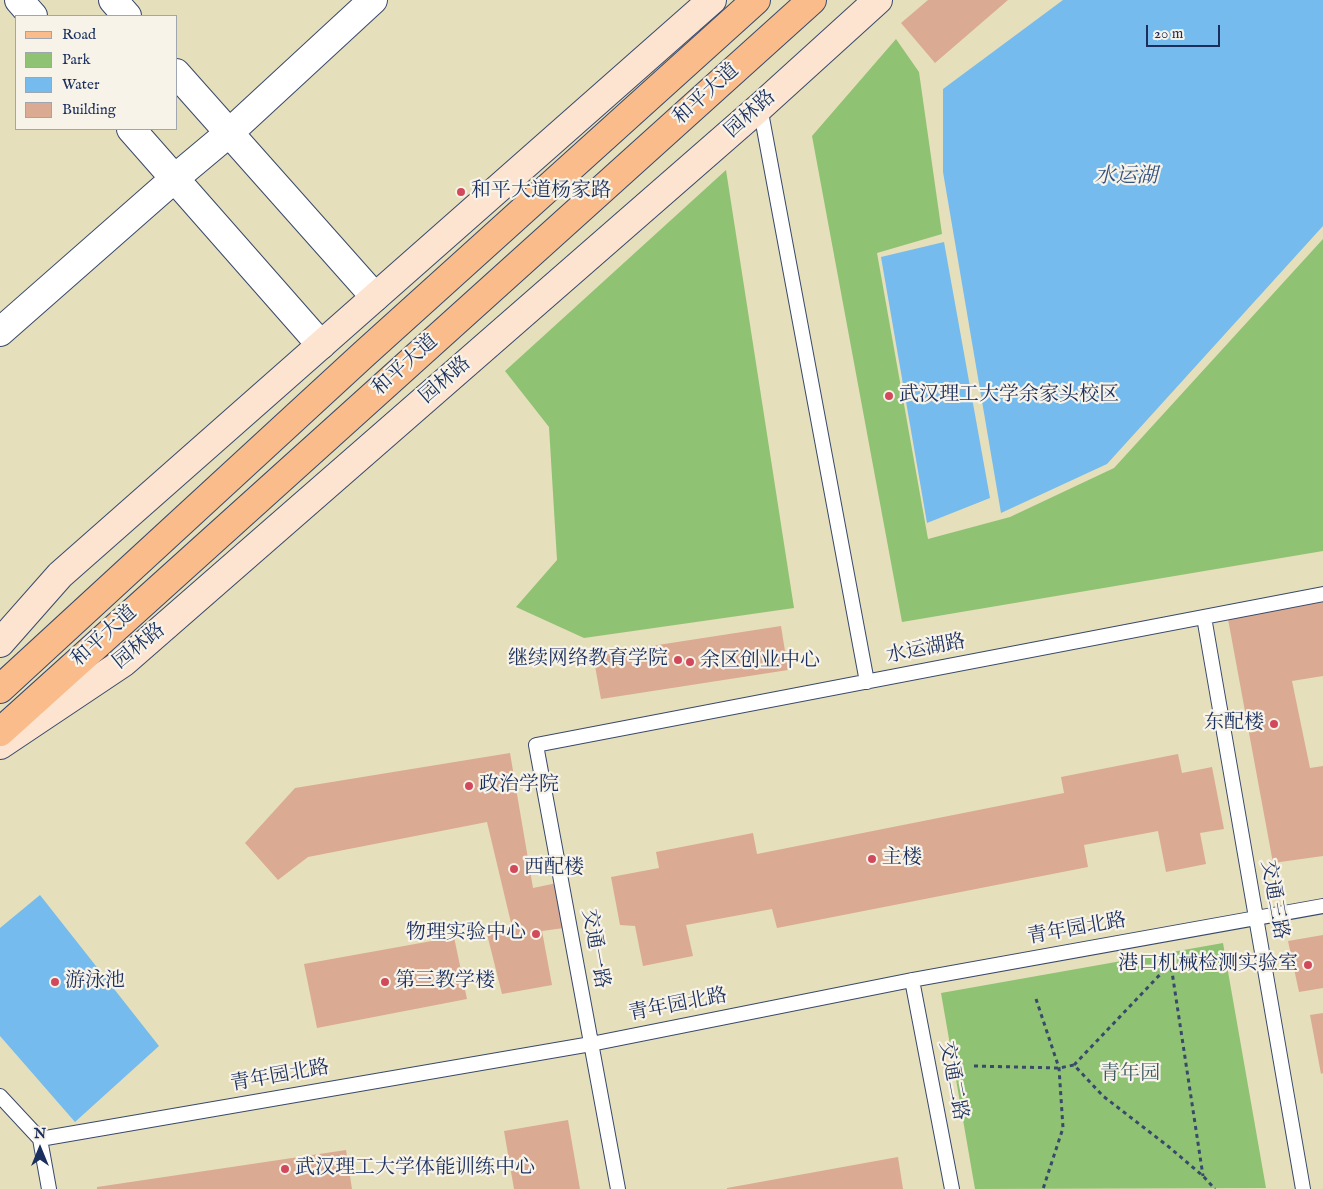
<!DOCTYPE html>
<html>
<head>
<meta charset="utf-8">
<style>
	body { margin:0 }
	#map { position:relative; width:1323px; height:1189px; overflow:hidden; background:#e6dfbb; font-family:"IM FELL English",serif }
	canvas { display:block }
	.legend { position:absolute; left:15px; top:15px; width:162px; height:115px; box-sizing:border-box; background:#f7f3e8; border:1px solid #9fa5b1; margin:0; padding:6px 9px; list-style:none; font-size:15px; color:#1b2f5e }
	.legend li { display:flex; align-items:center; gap:10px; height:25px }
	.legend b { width:25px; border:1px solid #9fa5b1 }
	.north { position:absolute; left:15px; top:1124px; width:50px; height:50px; -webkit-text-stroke:4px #f7f3e8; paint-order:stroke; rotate:0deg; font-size:14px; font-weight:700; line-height:20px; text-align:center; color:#1b2f5e }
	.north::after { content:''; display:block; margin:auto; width:18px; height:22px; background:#1b2f5e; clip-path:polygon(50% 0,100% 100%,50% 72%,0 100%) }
	.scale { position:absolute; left:1146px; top:25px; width:74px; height:22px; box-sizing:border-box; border:2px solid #1b2f5e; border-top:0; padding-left:6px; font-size:15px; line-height:18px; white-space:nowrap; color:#1b2f5e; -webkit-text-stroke:4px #f7f3e8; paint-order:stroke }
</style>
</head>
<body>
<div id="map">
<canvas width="1323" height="1189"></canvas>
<ul class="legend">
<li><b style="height:6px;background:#f9bc8a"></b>Road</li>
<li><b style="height:14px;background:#90c273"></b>Park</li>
<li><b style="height:14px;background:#76bbed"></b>Water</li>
<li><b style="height:14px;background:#dbaa92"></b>Building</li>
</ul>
<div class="north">N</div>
<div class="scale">20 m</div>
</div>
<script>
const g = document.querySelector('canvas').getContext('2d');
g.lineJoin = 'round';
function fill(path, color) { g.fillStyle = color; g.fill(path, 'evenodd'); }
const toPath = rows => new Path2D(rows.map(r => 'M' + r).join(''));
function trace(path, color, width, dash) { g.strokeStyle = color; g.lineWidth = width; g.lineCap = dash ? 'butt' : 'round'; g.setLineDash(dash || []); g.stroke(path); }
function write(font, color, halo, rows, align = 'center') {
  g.font = font + ' "IM FELL English","Noto Serif SC",serif'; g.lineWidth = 4.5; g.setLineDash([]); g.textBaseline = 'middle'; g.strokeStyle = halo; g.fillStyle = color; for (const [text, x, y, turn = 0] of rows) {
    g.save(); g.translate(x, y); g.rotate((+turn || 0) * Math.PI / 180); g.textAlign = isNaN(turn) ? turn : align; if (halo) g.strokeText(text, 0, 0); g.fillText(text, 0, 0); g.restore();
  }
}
fill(toPath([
	[896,39,919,72,942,234,877,253,928,539,1010,517,1114,468,1323,239,1323,551,902,622,812,136],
	[726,170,794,608,584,638,516,607,557,560,549,427,505,371],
	[1223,943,1266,1188,975,1189,941,993]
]), '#90c273');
fill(toPath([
	[1063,0,1323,0,1323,226,1107,464,1001,513,943,172,943,89],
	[944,242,990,498,927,523,881,257],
	[40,895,159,1046,75,1122,0,1036,0,928]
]), '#76bbed');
fill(toPath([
	[928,0,1008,0,935,63,901,23],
	[1323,602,1323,676,1292,681,1310,768,1323,766,1323,856,1273,863,1228,619],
	[781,626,788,670,601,699,593,655],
	[510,753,533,888,557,883,564,928,542,931,552,985,502,994,487,934,512,927,487,822,308,857,278,880,245,843,295,788],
	[1178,754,1182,773,1212,767,1224,829,1200,833,1206,864,1166,872,1158,831,1084,845,1088,867,777,928,772,909,686,925,693,956,643,966,635,926,620,925,611,877,659,868,656,852,753,833,757,854,1064,793,1061,777],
	[1323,935,1323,988,1299,992,1288,941],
	[454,937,467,999,317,1028,304,964],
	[1323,1013,1323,1073,1321,1074,1310,1015],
	[568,1120,580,1189,514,1189,504,1131],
	[346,1150,352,1189,97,1189,97,1187],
	[898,1157,903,1189,727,1189,727,1188]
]), '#dbaa92');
const service = toPath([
	[760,107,867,682],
	[1204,617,1303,1189],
	[912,980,952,1189],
	[0,1096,40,1139],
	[40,1139,591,1044,912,980,1323,906],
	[40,1139,49,1189],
	[618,1189,536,745,1323,594]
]);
const minor = toPath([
	[19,0,33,16],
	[113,0,127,16],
	[176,73,375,297],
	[131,129,321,345],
	[0,332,174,179,229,133,373,0]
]);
const secondary = toPath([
	[0,643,60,575,712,0],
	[0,745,124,662,760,107,878,0]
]);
const primary = toPath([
	[0,689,364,354,756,0],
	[0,732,812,0]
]);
trace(service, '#39496c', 16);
trace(minor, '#39496c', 30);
trace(secondary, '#39496c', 30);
trace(primary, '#39496c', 30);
trace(toPath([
	[1169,952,1203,1176],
	[1036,999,1059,1068,1063,1128,1043,1189],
	[1074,1065,1171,963],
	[974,1066,1059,1068,1074,1065,1103,1096,1169,1147,1203,1176,1215,1189]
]), '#39496c', 3, [4, 4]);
trace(service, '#fff', 14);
trace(minor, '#fff', 28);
trace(secondary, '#fde4d0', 28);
trace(primary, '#f9bc8a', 28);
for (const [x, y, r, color] of [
	[461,192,5,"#d1495b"],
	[889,396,5,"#d1495b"],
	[678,660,5,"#d1495b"],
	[690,662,5,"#d1495b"],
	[1274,724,5,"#d1495b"],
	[469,786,5,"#d1495b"],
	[872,859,5,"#d1495b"],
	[514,869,5,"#d1495b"],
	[536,934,5,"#d1495b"],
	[1308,965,5,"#d1495b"],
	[55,982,5,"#d1495b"],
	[385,982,5,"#d1495b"],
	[285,1169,5,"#d1495b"]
]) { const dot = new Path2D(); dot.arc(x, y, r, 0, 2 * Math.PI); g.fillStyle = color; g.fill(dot); trace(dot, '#f7f3e8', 2); }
write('20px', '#1b2f5e', '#f7f3e8', [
	["和平大道",707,95,-42],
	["园林路",751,115,-42],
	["和平大道",406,366,-42],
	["园林路",446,381,-41],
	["和平大道",105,637,-42],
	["园林路",140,647,-39],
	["水运湖路",926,650,-11],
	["交通三路",1273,900,80],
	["青年园北路",1077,930,-10],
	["交通一路",594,949,80],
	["青年园北路",678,1006,-11],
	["青年园北路",280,1077,-10],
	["交通二路",952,1081,79]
]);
write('20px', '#1b2f5e', '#f7f3e8', [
	["和平大道杨家路",471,192],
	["武汉理工大学余家头校区",899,396],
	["继续网络教育学院",668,660,"right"],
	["余区创业中心",700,662],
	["东配楼",1264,724,"right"],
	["政治学院",479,786],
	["主楼",882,859],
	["西配楼",524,869],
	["物理实验中心",526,934,"right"],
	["港口机械检测实验室",1298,965,"right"],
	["游泳池",65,982],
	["第三教学楼",395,982],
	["武汉理工大学体能训练中心",295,1169]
], 'left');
write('20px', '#3e5b64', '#f7f3e8', [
	["青年园",1130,1075]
]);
write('italic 21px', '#325282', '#f7f3e8', [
	["水运湖",1126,178]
]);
</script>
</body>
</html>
